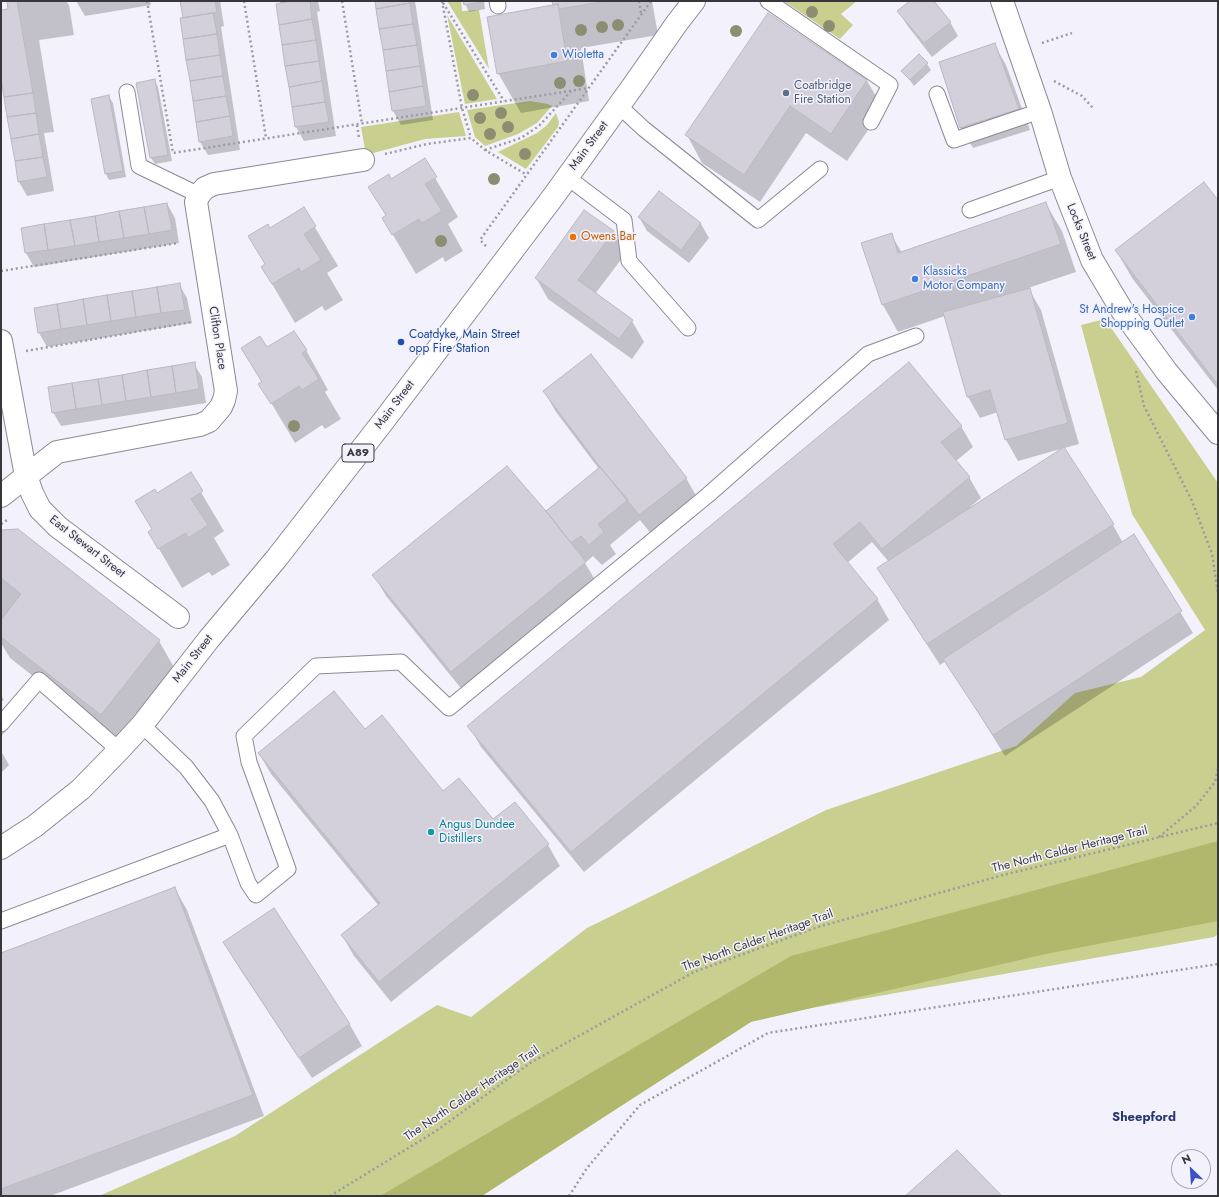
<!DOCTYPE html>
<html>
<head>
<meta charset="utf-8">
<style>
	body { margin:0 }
	#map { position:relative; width:1219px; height:1197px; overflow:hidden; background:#f3f2fc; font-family:Jost,sans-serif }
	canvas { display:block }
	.frame { position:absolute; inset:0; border:2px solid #38373b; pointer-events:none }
	.north { position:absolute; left:1171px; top:1149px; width:40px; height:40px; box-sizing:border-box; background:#f3f2fc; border:1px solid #a8a7af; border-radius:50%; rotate:335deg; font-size:11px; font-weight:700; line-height:16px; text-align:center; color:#38373b }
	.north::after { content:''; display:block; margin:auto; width:14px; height:18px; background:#3b51c4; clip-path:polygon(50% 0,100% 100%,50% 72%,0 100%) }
</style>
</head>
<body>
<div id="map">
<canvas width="1219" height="1197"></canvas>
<div class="frame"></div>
<div class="north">N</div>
</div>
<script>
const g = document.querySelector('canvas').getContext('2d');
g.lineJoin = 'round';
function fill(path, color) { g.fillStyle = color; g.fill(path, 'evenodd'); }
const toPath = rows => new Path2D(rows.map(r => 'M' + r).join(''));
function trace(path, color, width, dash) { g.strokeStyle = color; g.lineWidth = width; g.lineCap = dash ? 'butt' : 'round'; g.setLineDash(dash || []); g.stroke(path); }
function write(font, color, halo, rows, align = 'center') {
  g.font = font + ' Jost,sans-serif'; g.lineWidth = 3; g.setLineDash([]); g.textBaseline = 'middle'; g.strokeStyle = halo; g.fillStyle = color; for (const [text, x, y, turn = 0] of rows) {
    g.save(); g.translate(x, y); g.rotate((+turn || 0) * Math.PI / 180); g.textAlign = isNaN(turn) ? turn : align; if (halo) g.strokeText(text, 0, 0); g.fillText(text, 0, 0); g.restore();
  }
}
fill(toPath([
	[447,1,461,1,462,11,479,10,489,69],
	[784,1,857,1,841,14,853,25,840,39],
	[447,15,497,99,465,104],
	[530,101,548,104,552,106,537,123,518,134,485,146,475,137,467,110],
	[459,112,466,136,425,139,366,155,361,127],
	[556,113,559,122,558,127,526,169,498,152,537,133,547,125],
	[1105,319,1218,483,1218,934,1214,937,754,1018,473,1196,99,1196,235,1136,437,1005,471,1017,587,928,826,810,1016,746,1075,693,1141,677,1205,630,1132,514,1081,325]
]), '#c9cf8e');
fill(toPath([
	[1218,841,1218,921,1046,954,751,1022,482,1196,380,1196,791,956]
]), '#b2b86b');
fill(toPath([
	[8,1,66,1,69,5,74,35,39,40,54,132,44,133,54,191,27,196,19,182,1,74,1,11,9,10],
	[76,1,150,1,151,5,85,16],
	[181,1,220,1,224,26,221,27,240,150,208,155,200,142],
	[280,1,318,1,320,11,317,12,336,136,304,141,296,127],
	[376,1,415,1,433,120,401,125,393,111],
	[464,1,484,1,485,9,469,12],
	[553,1,652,1,658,35,581,48,589,101,521,113,498,73,554,6],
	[912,1,933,1,950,22,958,36,932,57,907,25,899,12],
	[768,15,867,81,883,108,847,161,806,133,760,202,702,163,687,135],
	[994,44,1006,65,1030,130,973,148,961,128],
	[927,64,931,70,914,86,903,71],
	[154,80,158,87,172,161,155,164,151,158],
	[109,97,113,103,126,177,109,180,106,174],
	[424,159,458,217,448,224,463,251,445,262,443,257,416,274,383,218,386,216,370,187,391,180],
	[659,192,701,224,709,238,689,263,647,231,639,217],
	[1218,202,1218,390,1132,278,1116,250],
	[167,204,175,218,179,243,34,267,26,253,22,228],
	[1046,204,1062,231,1076,272,1028,288,1041,310,1079,444,1018,461,1006,440,998,412,980,418,968,397,945,316,898,332,883,305,862,244,891,234,902,253],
	[304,209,338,266,327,273,343,300,325,311,322,306,295,323,262,267,266,265,270,229],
	[585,211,613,232,626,253,595,294,632,321,644,342,632,359,548,299,536,278],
	[179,284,187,298,192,323,47,347,39,333],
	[242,349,306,350,328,390,325,392,341,419,325,429,322,425,295,443,260,384,262,383],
	[194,364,202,377,206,403,61,426,53,412],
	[544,391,686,478,698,499,652,535,640,520,610,545,616,554,602,565,593,556,585,563,597,583,464,692,386,596,374,575,545,512,599,469,556,412],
	[961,426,973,447,956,461,969,477,981,498,970,507,971,509,1113,525,1123,543,1134,536,1193,633,1005,756,946,661,940,665,891,589,879,568,889,562,872,542,847,563,877,599,889,620,584,872,481,747,469,726],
	[190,474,224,531,214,538,230,565,212,576,209,572,182,588,149,532,153,530,136,501,157,494],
	[17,530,159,641,175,669,117,742,10,658,1,643,1,531],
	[1,695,4,700,1,702],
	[1,722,6,731,1,736],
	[365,730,443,792,493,821,548,845,560,866,391,1002,354,956,342,935,379,906,271,774,259,753],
	[1,751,9,765,1,773],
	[175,889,187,910,264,1116,50,1196,1,1196,1,954],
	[274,910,350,1025,362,1046,312,1078,236,963,224,942]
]), '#0003');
const building = toPath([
	[7,1,18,1,17,1,33,93,4,97,1,80,1,10,8,9,7,1],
	[180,1,215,1,217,12,183,18,180,1],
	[292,1,310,1,312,19,279,25,276,4,292,1],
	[375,1,410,1,410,3,376,9,375,1],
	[463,1,482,1,482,2,464,5,463,1],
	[552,1,607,1,559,9,558,4,553,5,552,1],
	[910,1,934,1,951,22,924,43,897,11,910,1],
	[410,3,413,24,379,29,376,9,410,3],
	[558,4,567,61,497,74,487,17,558,4],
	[213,13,217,34,183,39,180,18,213,13],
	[768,13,867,80,831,134,790,106,744,175,685,135,768,13],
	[312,19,316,40,282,45,279,25,312,19],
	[413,24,417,45,383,50,379,29,413,24],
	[217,34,220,55,186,60,183,39,217,34],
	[316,40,319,61,285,66,282,45,316,40],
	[995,43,1019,109,960,128,939,62,995,43],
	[417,45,420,66,386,71,383,50,417,45],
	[919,54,928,63,910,80,901,71,919,54],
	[220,55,223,76,190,81,186,60,220,55],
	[319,61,322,81,289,87,285,66,319,61],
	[420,66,423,86,389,92,386,71,420,66],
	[223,76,226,96,193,101,190,81,223,76],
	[155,79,168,155,150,158,136,83,155,79],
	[322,81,325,102,292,107,289,87,322,81],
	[423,86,426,106,392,111,389,92,423,86],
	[33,93,36,113,7,117,4,97,33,93],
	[109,95,123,171,105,174,91,99,109,95],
	[226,96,230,116,196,122,193,101,226,96],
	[325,102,329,122,295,127,292,107,325,102],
	[36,113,39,134,11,139,7,117,36,113],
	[230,116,233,136,199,142,196,122,230,116],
	[39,134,43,157,15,161,11,139,39,134],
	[43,157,47,177,18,182,15,161,43,157],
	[425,158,437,177,425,184,442,211,422,223,419,219,392,235,382,218,386,215,368,187,389,174,391,179,425,158],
	[1204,182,1218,200,1218,385,1115,250,1204,182],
	[659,191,701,223,681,250,638,217,659,191],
	[1046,202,1061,244,882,305,861,243,892,233,898,253,1046,202],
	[167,203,172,230,149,234,144,207,167,203],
	[144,207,149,234,124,238,119,211,144,207],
	[304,207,316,226,304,234,321,260,301,272,299,268,272,284,261,267,265,264,248,236,268,224,270,228,304,207],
	[584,210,614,231,578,280,633,320,619,339,535,278,584,210],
	[119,211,124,238,99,242,95,216,119,211],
	[95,216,99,242,75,246,70,220,95,216],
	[70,220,75,246,48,250,44,224,70,220],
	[44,224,48,250,25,253,21,228,44,224],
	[180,283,185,310,161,313,157,287,180,283],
	[157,287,161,313,136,317,132,291,157,287],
	[1030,288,1068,423,1005,440,990,390,967,397,943,312,1030,288],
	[132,291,136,317,111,321,107,295,132,291],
	[107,295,111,321,87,325,83,299,107,295],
	[83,299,87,325,61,329,57,304,83,299],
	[57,304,61,329,38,333,34,308,57,304],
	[294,331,307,350,302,353,319,379,302,390,299,386,271,404,258,384,262,382,241,348,260,336,267,347,294,331],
	[591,354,687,478,639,515,600,467,543,391,591,354],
	[195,362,199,389,176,393,172,366,195,362],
	[909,362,962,426,941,442,970,477,882,549,860,522,833,544,878,599,571,852,467,726,909,362],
	[172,366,176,393,151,397,147,370,172,366],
	[147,370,151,397,126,401,122,375,147,370],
	[122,375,126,401,102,405,98,379,122,375],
	[98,379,102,405,76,409,72,383,98,379],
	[72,383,76,409,52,413,48,387,72,383],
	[1064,447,1114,524,927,644,877,568,1064,447],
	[507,466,546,511,586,562,451,672,372,575,507,466],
	[600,467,628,500,598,524,604,532,589,545,581,536,571,543,546,511,600,467],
	[191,472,203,491,191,499,208,525,188,538,186,533,158,549,148,532,152,529,135,501,155,489,157,493,191,472],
	[18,529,160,640,101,715,1,637,1,620,21,594,1,578,1,530,18,529],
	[1134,534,1182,611,993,735,943,659,1134,534],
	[334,691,365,729,382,715,443,791,459,778,493,819,515,802,549,844,379,982,341,935,380,903,258,753,334,691],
	[175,887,253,1095,1,1189,1,953,175,887],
	[274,908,350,1024,299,1058,223,942,274,908],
	[957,1150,1002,1196,905,1196,957,1150]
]);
fill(building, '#d3d0db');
trace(building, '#bab8c2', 1);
const lane = toPath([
	[497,1,498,6],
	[768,1,890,85,871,122],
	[127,92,139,166,199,195],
	[937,94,954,140,1040,111],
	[619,106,644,129,758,220,820,169],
	[567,177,624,220,629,261,688,328],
	[970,210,1060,178],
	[1,724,39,680,119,750],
	[142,725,186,767,212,801,230,835,248,883,256,895,288,869,249,762,244,736,316,666,401,662,449,708,708,495,868,354,916,336],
	[1,921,230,835]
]);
const street = toPath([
	[1,341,26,476,32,493,40,509,58,527,178,617],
	[1,496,57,452,200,425,209,421,221,407,224,400,226,391,196,202,199,195,205,188,214,184,363,160]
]);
const secondary = toPath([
	[1002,1,1040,111,1060,178,1092,260,1123,312,1167,372,1218,433]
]);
const primary = toPath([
	[1,848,35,826,81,789,119,750,142,725,209,639,276,559,385,419,553,197,633,86,677,23,694,1]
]);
trace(lane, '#8b8a93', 17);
trace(street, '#8b8a93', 24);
trace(secondary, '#8b8a93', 24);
trace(primary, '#8b8a93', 24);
trace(toPath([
	[147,1,173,153,589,88],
	[244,1,266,138],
	[342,1,362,124],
	[442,1,462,108,471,138],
	[639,1,641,14],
	[443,3,504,101],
	[1042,43,1072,33],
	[1054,81,1082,96,1093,108],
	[357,125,359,138],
	[485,150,521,138,539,126,572,90],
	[385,154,427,144,471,138,485,150,527,175],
	[486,246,480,240,651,1],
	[1,271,178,243],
	[26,351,192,322],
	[1136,371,1144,406,1192,501,1212,554,1218,593],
	[1,524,7,520],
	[1159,837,1196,806,1215,782,1218,769],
	[330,1196,436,1131,530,1063,694,972,818,927,1003,875,1218,823],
	[569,1196,587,1168,640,1105,768,1033,1218,964]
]), '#9b9aa1', 2.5, [2, 3]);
trace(lane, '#fff', 15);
trace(street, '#fff', 22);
trace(secondary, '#fff', 22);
trace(primary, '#fff', 22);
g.fillStyle = '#8d8e71';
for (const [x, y] of [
	[812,12],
	[618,25],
	[829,26],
	[602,27],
	[581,30],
	[736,31],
	[579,81],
	[560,83],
	[473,95],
	[501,113],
	[480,118],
	[508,127],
	[490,134],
	[525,154],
	[494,179],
	[441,241],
	[294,426]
]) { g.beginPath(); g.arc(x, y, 6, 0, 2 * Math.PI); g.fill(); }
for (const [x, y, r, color] of [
	[554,55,4,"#3f7fe0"],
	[786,93,4,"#5c6f8a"],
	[573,237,4,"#e8710a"],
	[915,279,4,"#3f7fe0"],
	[1192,317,4,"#3f7fe0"],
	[401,342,4,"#1a4fb4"],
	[431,832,4,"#0f9aa8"]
]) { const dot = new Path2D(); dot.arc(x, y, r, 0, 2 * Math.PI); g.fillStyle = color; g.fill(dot); trace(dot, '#f3f2fc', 1.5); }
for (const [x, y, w] of [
	[358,453,32]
]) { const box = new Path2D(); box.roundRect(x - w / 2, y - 9, w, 18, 3); g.fillStyle = '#f3f2fc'; g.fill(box); trace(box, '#38373b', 1); }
write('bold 11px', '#38373b', null, [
	["A89",358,453]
]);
write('12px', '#366cbe', '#f3f2fc', [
	["Wioletta",562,55],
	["Klassicks",923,272],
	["Motor Company",923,286],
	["St Andrew's Hospice",1184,310,"right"],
	["Shopping Outlet",1184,324,"right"]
], 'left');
write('12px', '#4e5e75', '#f3f2fc', [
	["Coatbridge",794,86],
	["Fire Station",794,100]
], 'left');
write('12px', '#38373b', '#f3f2fc', [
	["Main Street",589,146,-54],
	["Locks Street",1081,232,68],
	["Clifton Place",217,338,81],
	["Main Street",395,405,-53],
	["East Stewart Street",87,547,38],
	["Main Street",193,659,-52],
	["The North Calder Heritage Trail",1070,850,-14],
	["The North Calder Heritage Trail",758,941,-20],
	["The North Calder Heritage Trail",472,1094,-34]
]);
write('12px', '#c56008', '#f3f2fc', [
	["Owens Bar",581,237]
], 'left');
write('12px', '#164399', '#f3f2fc', [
	["Coatdyke, Main Street",409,335],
	["opp Fire Station",409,349]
], 'left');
write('12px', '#0d838f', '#f3f2fc', [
	["Angus Dundee",439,825],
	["Distillers",439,839]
], 'left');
write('bold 13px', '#293771', '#f3f2fc', [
	["Sheepford",1144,1118]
]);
</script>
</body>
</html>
